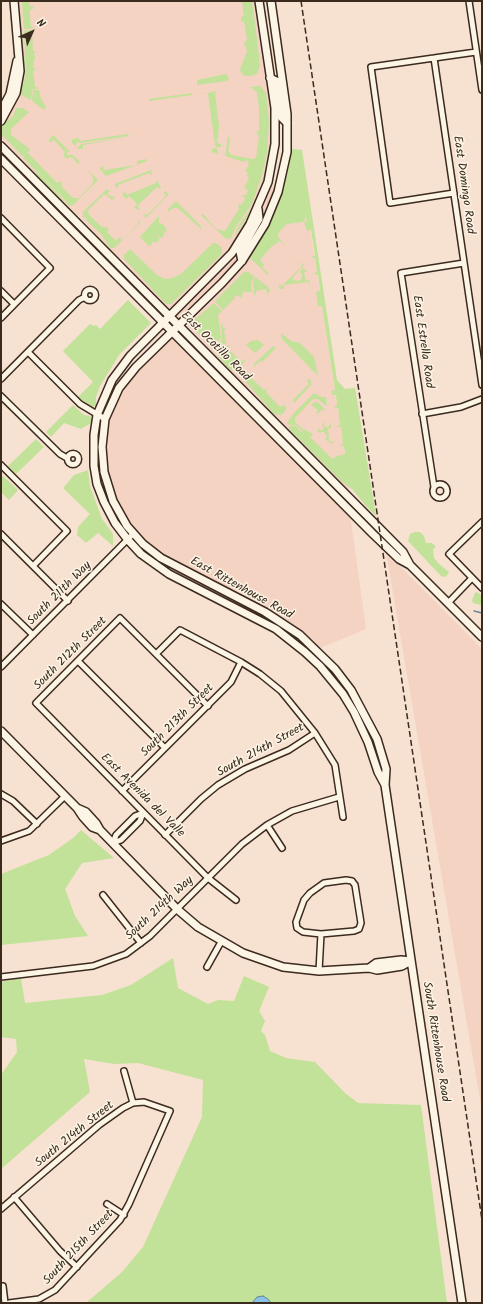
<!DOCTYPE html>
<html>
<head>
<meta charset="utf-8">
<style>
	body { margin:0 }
	#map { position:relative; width:483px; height:1304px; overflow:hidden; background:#f7e1d1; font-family:Kalam,sans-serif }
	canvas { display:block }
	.frame { position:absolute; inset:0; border:2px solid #3b2a1e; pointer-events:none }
	.north { position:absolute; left:12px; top:12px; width:40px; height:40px; -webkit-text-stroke:3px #fcf5e5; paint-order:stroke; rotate:45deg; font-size:11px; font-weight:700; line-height:16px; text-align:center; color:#3b2a1e }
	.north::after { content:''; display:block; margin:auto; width:14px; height:18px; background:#3b2a1e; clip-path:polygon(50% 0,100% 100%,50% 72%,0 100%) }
</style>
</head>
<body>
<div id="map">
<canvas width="483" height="1304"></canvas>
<div class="frame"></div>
<div class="north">N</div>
</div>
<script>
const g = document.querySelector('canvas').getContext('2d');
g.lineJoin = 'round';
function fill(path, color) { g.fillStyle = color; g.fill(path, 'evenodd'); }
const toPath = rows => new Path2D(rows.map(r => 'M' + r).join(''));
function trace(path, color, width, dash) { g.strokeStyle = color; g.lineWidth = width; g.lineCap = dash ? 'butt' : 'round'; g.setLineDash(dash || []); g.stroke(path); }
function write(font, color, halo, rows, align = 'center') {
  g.font = font + ' Kalam,sans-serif'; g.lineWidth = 3; g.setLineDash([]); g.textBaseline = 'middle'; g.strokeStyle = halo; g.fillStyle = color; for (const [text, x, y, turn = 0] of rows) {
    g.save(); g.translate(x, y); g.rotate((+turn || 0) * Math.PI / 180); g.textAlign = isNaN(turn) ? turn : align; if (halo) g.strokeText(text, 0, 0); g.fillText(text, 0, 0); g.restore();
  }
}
fill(toPath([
	[19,1,259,1,275,108,268,182,278,192,305,195,350,488,348,490,268,410,254,393,229,371,192,330,149,291,123,260,108,249,81,218,66,207,49,190,1,137,1,123,10,114,23,67],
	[172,336,350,514,366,629,320,648,303,632,267,608,164,555,146,542,130,524,118,502,111,485,107,456,109,420,121,390,138,369],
	[386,552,482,649,482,1111]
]), '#f4d3c3');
fill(toPath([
	[19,1,25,61,20,87,23,58],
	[22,1,29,1,30,6,34,7,33,9,30,10,30,15,31,27,35,28,24,29],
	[242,1,252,1,255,23,260,65,257,74,251,76,244,76,240,70,247,51,244,43,247,40,244,21,241,22,241,17,244,16],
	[35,29,32,31,33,51,37,52,34,53,35,57,33,68,37,69,33,71,34,78,35,87,39,88,32,90,31,100,23,96,20,92,24,82,26,69,24,31],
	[226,74,229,79,227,81,197,85,197,80],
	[260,86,266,93,269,121,267,153,262,175,252,204,237,225,231,238,226,239,201,215,203,214,216,229,225,231,239,209,238,204,241,205,244,201,245,198,242,195,246,195,248,190,244,188,249,178,247,175,248,172,245,171,249,165,247,163,249,162,248,160,244,162,225,156,228,136,230,140,228,150,231,155,252,159,256,158,259,137,256,131,259,131,259,109,257,92,250,87],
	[33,90,39,90,41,99,46,107,44,110,32,101],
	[218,91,215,93,219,127,217,143,221,144,221,147,216,147,219,154,212,152,212,149,216,148,214,137,208,94,204,94],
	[192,93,192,95,149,101,149,99],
	[16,108,22,108,29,112,11,129,11,135,30,149,28,153,57,183,61,181,62,187,73,198,79,198,93,183,93,178,88,170,98,180,73,205,68,206,64,199,23,158,25,155,22,156,1,134,1,126,13,116],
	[271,124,268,161,260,192,254,207,234,237,239,225,253,206,261,187,268,155],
	[128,134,129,136,79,143,78,141,75,146,71,141,73,139,79,138,80,141],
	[53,135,70,152,67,152,67,155,73,155,80,162,78,164,73,158,70,157,67,159,63,155,65,152,54,140,51,142,48,141],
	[129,137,83,145,83,149,79,149,76,147,79,147,81,144],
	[292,149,302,150,337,380,345,389,355,388,376,516,366,506,352,489,341,481,289,429,289,426,296,426,301,432,304,429,313,434,308,440,311,438,332,459,337,456,338,459,337,456,345,454,344,446,339,446,343,444,341,427,336,427,340,425,338,408,334,408,337,405,336,395,332,395,331,391,335,390,322,306,318,306,316,292,320,291,318,275,314,274,317,272,315,258,311,257,315,255,311,230,307,231,304,223,307,220,305,214,305,220,303,222,287,224,279,232,278,237,285,245,280,241,272,246,260,260,264,265,262,267,269,274,268,275,250,258,271,223,280,199,287,175],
	[146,159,147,161,142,163,106,176,99,168,103,166,104,170,137,165,137,161],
	[151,170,152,175,149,173,118,185,118,188,115,187,115,184],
	[33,171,41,176,63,200,65,206],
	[156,180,161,187,160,189,157,187,137,206,140,209,138,210,134,207,137,204,129,196,126,199,122,194,125,192,127,195,156,183],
	[107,189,110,192,108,192,108,195,115,197,112,200,106,195,103,195,88,210,89,215,102,227,109,228,107,232,116,241,120,237,122,240,138,224,137,220,140,223,114,248,110,248,101,234,86,220,87,218,83,217,83,212],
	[165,191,169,194,146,218,143,214,147,215,166,196,164,193],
	[176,201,201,226,201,229,178,208,173,208,168,212,168,209],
	[159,216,159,223,163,224,167,230,165,233,159,229,164,233,163,237,161,238,155,234,160,239,156,243,154,241,152,243,149,238,152,244,149,246,140,237,137,240],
	[213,243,216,243,222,248,222,254,171,304,166,304,124,259,124,255,130,249,157,275,165,279,172,278,181,274],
	[301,262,304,265,293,277,293,280,297,281,301,280,302,275,300,272,303,268,307,271,304,272,306,281,309,280,310,285,307,282,284,285,284,289,280,289,278,284,282,286,302,266],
	[244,272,248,272,254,276,251,284,252,292,245,292,244,290,241,298,238,295,236,297,233,295,235,298,223,310,215,301],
	[255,277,267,286,270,291,269,293,267,293,266,289,262,290,260,283,261,290,256,291,256,294,254,295,253,283],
	[128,300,151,323,119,355,100,386,96,397,96,406,91,407,78,397,93,382,63,351,90,324,94,326,96,325,100,329],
	[214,303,222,311,218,315,221,338,211,346,193,328,192,322],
	[223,324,223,328,227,329,224,330,226,344,223,344,221,347,230,345,228,348,235,356,232,358,236,356,241,361,246,360,235,371,231,370,227,367,212,347,222,340,221,325],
	[281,333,291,341,300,343,314,357,318,376,281,338],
	[258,340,264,345,255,353,246,345,251,341],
	[273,346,276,348,262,362,260,361,254,367,254,364],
	[251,372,249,376,264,390,267,388,266,392,280,407,284,405,286,407,286,410,281,415,274,414,245,381,245,377],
	[308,379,311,380,311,385,294,403,293,400,309,384,307,381],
	[314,393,321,397,326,397,327,405,325,405,318,399,313,399,295,418,295,422,303,429,301,430,296,425,289,425,287,423,294,413],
	[314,402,319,403,327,412,323,409,317,414,316,413,318,410,311,405],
	[73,405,84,415,90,416,92,419,91,423,81,429,64,423,51,437,46,432],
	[325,422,324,426,328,428,331,423,331,428,328,429,329,441,333,441,332,444,325,439,327,436,323,431,320,433,317,431,319,428,321,431,324,428,322,425],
	[36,439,44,447,16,474,8,466],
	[88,470,90,486,102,519,113,534,113,546,98,533,86,543,77,535,78,527,90,514,64,489,64,487,74,475],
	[3,476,18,490,9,500,1,492,1,478],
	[415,532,420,532,424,536,426,543,432,543,436,547,433,549,434,558,439,564,449,572,446,577,441,576,408,541,410,534],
	[477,592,482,596,482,605,473,603,472,600,475,593],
	[81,830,114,858,82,863,65,889,75,916,88,936,1,945,1,874,49,855,73,838],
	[173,958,178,988,208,1004,218,1000,234,1001,244,976,269,987,259,1011,265,1021,261,1031,265,1035,270,1051,286,1058,315,1062,345,1093,358,1103,421,1105,447,1303,86,1303,122,1272,143,1247,202,1117,203,1080,138,1063,114,1064,84,1059,90,1092,1,1169,1,1075,17,1052,16,1039,1,1037,1,982,21,978,25,1003,102,995,131,985]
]), '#c2e199');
const water = toPath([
	[263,1296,268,1299,271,1303,252,1303,257,1297,263,1296]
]);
fill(water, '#89c3e8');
trace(water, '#6a8697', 1);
trace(toPath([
	[474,611,482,613]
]), '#6a8697', 1.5);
const street = toPath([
	[469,1,482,90],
	[434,58,482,385],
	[454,193,390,203,371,67,476,52],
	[1,218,50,268,1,318],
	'84.5 295a5.5 5.5 0 1 1 11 0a5.5 5.5 0 1 1-11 0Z',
	[1,291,14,304],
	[28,352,80,404,105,419],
	[1,379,79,300,85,297],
	[1,396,60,454,67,458],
	[422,414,461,407,482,399],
	'67.5 459a5.5 5.5 0 1 1 11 0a5.5 5.5 0 1 1-11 0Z',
	[1,465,67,531,33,566],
	'433 491a7 7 0 1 1 14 0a7 7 0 1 1-14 0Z',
	[434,487,401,273,464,263],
	[482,522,449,554,482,588],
	[1,534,68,601],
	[448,603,472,578],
	[1,604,33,635],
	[156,654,180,630,241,662,260,674,281,691,315,733,335,765,343,817],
	[78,661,165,748],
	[1,667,133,534],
	[208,706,120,618,36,703,208,878,236,900],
	[122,791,231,682,241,662],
	[1,794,13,801,37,824],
	[267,825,282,848],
	[165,835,201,799,218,785,245,769,289,750,315,733],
	[1,841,29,831,65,796],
	[113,843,116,835,135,816,143,813],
	[113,843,121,840,140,821,143,813],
	[346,880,352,881,355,885,361,923,359,929,354,931,321,934,303,932,297,928,296,922,304,900,310,893,324,883,346,880],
	[103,895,141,943],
	[207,967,221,942],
	[319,971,321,934],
	[1,977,93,966,126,954,150,936,242,844,267,825,292,811,339,797],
	[124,1071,133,1103],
	[14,1197,60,1251,77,1267],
	[107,1204,124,1215],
	[1,1209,99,1125,123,1108,133,1103,144,1102,170,1111,129,1204,120,1220,55,1290,39,1299,9,1303],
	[3,1286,5,1303]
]);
const secondary = toPath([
	[259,1,275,108,275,144,268,182,250,224,232,253,130,356,112,380,97,415,94,435,94,466,97,484,104,502,115,523,128,540,141,554,169,574,276,629,305,652,320,666,343,694,354,712,368,742,378,772,385,785],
	[271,1,287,114,287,152,278,192,265,224,242,261,222,283,136,367,119,388,105,419,102,447,104,472,113,501,127,526,143,544,161,558,265,612,300,635,335,669,351,690,377,739,386,769,385,785,462,1303],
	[270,78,278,82,282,118,287,123],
	[1,111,10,94,17,61],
	[1,121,16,93,20,71,14,1],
	[1,146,403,552,410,565,482,637],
	[1,159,373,534,399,559,410,565],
	[242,261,240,252,259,219,258,209],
	[1,731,77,808,83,817,92,827,100,830],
	[77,808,86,812,96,823,100,830,177,909,198,927,243,953,283,967,319,971,369,968,377,970,402,966,411,961],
	[369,968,376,963,401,960,411,961]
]);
trace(street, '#3b2a1e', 8);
trace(secondary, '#3b2a1e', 10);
trace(street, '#fcf5e5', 5);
trace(secondary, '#fcf5e5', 7);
trace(toPath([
	[301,1,482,1220]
]), '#3b2a1e', 1.5, [6, 3]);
write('12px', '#3b2a1e', '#fcf5e5', [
	["East Domingo Road",463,185,82],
	["East Estrella Road",422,342,82],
	["East Ocotillo Road",215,347,45],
	["East Rittenhouse Road",241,589,29],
	["South 211th Way",60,594,-45],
	["South 212th Street",71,654,-45],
	["South 213th Street",178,721,-45],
	["South 214th Street",261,751,-29],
	["East Avenida del Valle",142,796,45],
	["South 214th Way",160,909,-43],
	["South Rittenhouse Road",435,1042,81],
	["South 214th Street",75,1135,-39],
	["South 215th Street",79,1248,-47]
]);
</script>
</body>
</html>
